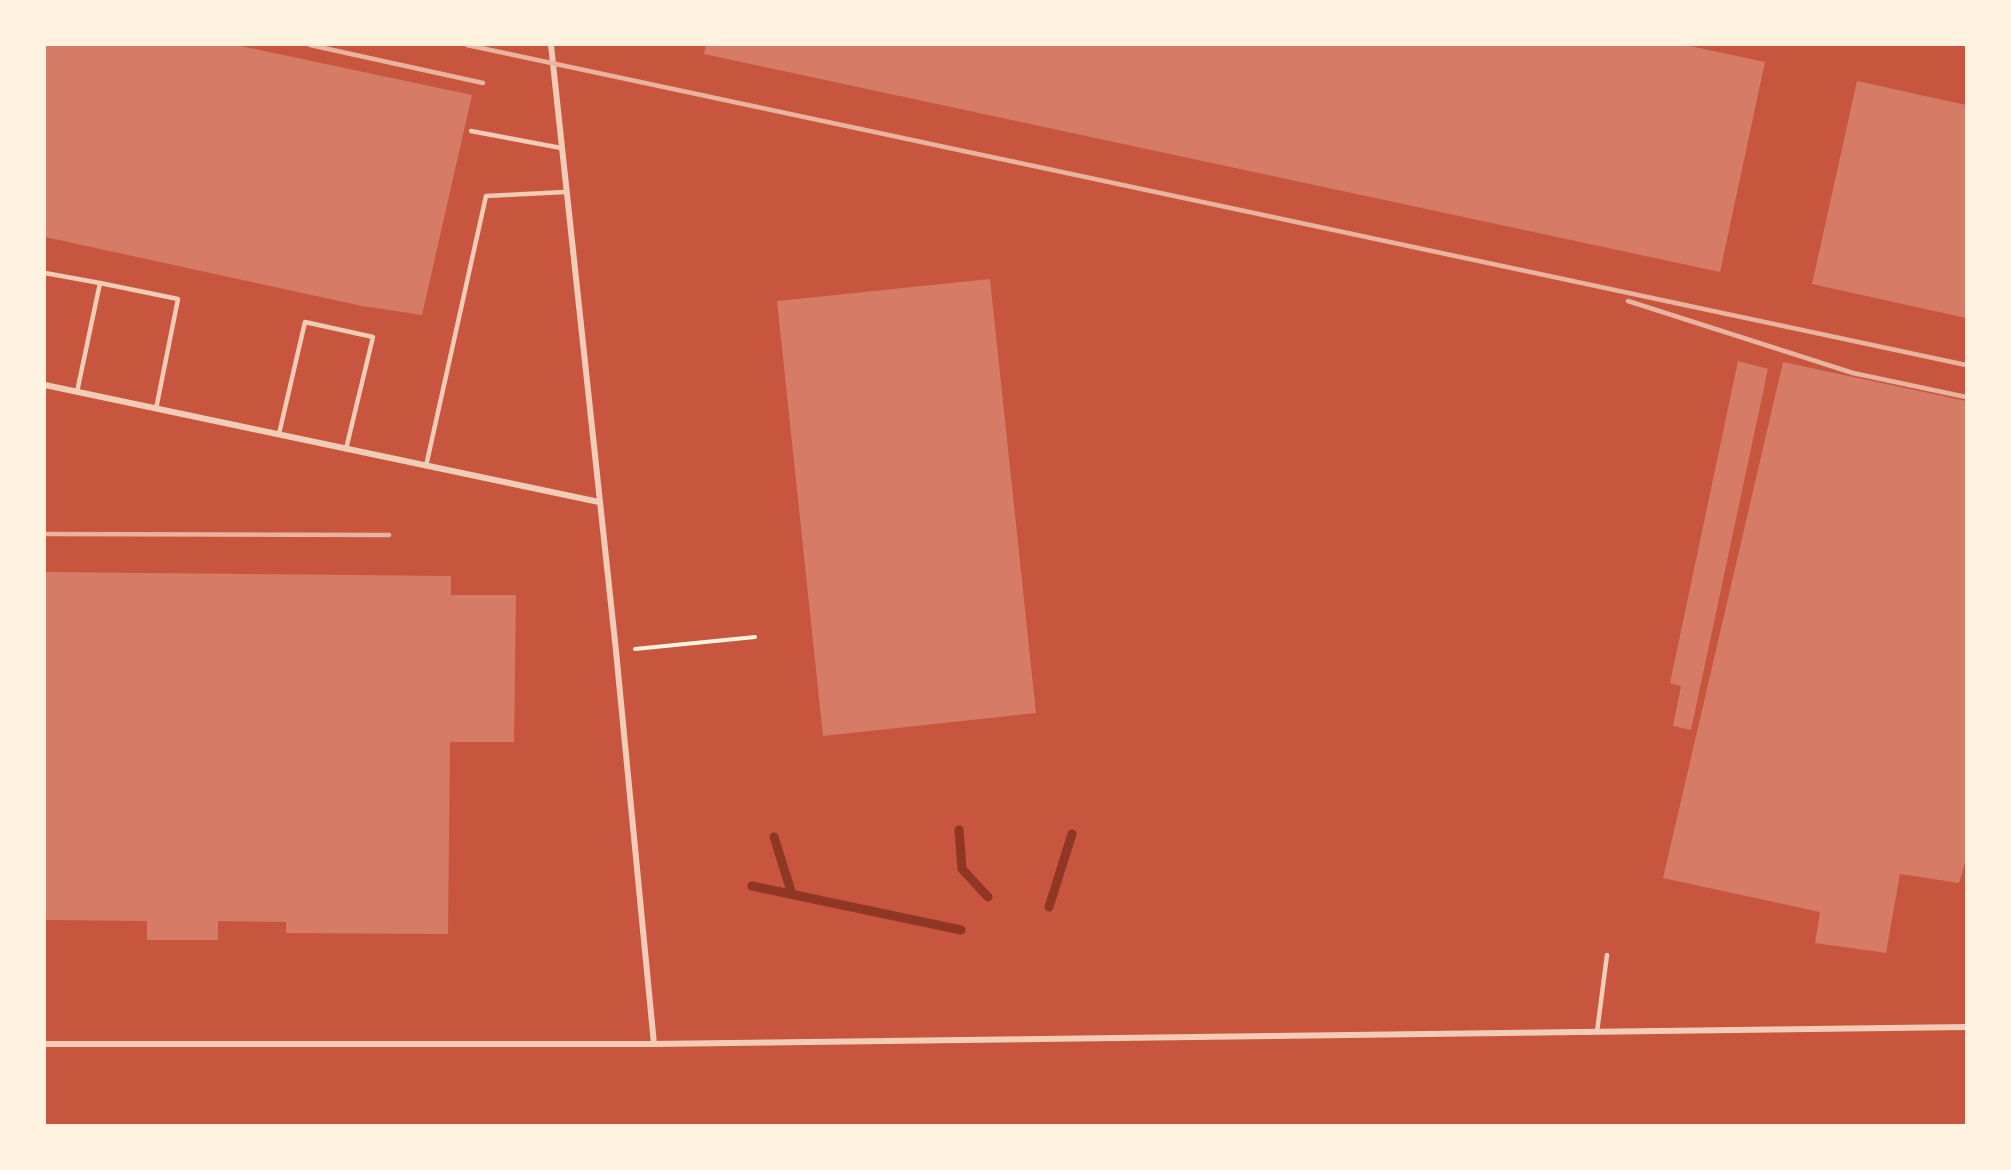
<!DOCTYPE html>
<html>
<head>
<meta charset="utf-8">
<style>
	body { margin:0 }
	#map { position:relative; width:2011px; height:1170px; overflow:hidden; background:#c8553d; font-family:Roboto,sans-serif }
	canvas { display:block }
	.frame { position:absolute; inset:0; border:46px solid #fff3e0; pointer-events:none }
</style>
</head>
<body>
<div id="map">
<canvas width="2011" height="1170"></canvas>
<div class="frame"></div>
</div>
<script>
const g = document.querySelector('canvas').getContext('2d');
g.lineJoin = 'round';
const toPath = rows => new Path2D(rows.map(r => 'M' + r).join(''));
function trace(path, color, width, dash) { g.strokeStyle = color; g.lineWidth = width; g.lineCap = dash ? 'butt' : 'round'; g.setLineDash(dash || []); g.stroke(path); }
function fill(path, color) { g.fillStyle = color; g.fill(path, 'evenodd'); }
trace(toPath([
	[959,830,962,869,988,897],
	[774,837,792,894],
	[752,886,961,930],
	[1049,907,1072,834]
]), '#8f3625', 9);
fill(toPath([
	[45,45,236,45,472,95,422,315,362,306,45,237],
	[706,45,1685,45,1765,62,1720,272,704,54],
	[1857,81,1966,105,1966,318,1812,284],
	[990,279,1036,713,823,736,777,301],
	[1738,361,1768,369,1691,730,1673,726,1681,686,1670,683],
	[1783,362,1966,401,1966,860,1959,883,1900,874,1886,953,1815,943,1820,912,1663,878],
	[45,572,451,576,451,595,516,595,514,742,450,742,448,934,286,933,286,922,218,921,218,940,147,940,147,921,45,920]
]), '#d67c66');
trace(toPath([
	[635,649,755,637]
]), '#fff3e0', 4);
trace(toPath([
	[471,131,561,148],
	[45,273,100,283],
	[77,392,100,283,178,299,156,409],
	[279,434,305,322,373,337,346,449],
	[426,466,486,196,565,192],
	[1597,1032,1607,955]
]), '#f1ccb7', 4.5);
trace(toPath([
	[551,45,616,651,654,1044],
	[45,385,599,502],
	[45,1044,654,1044,1966,1027]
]), '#f1ccb7', 6);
trace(toPath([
	[310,45,483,83],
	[467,45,1966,365],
	[1628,301,1853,373,1966,397],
	[45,534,389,535]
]), '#e9b49f', 4.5);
</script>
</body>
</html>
